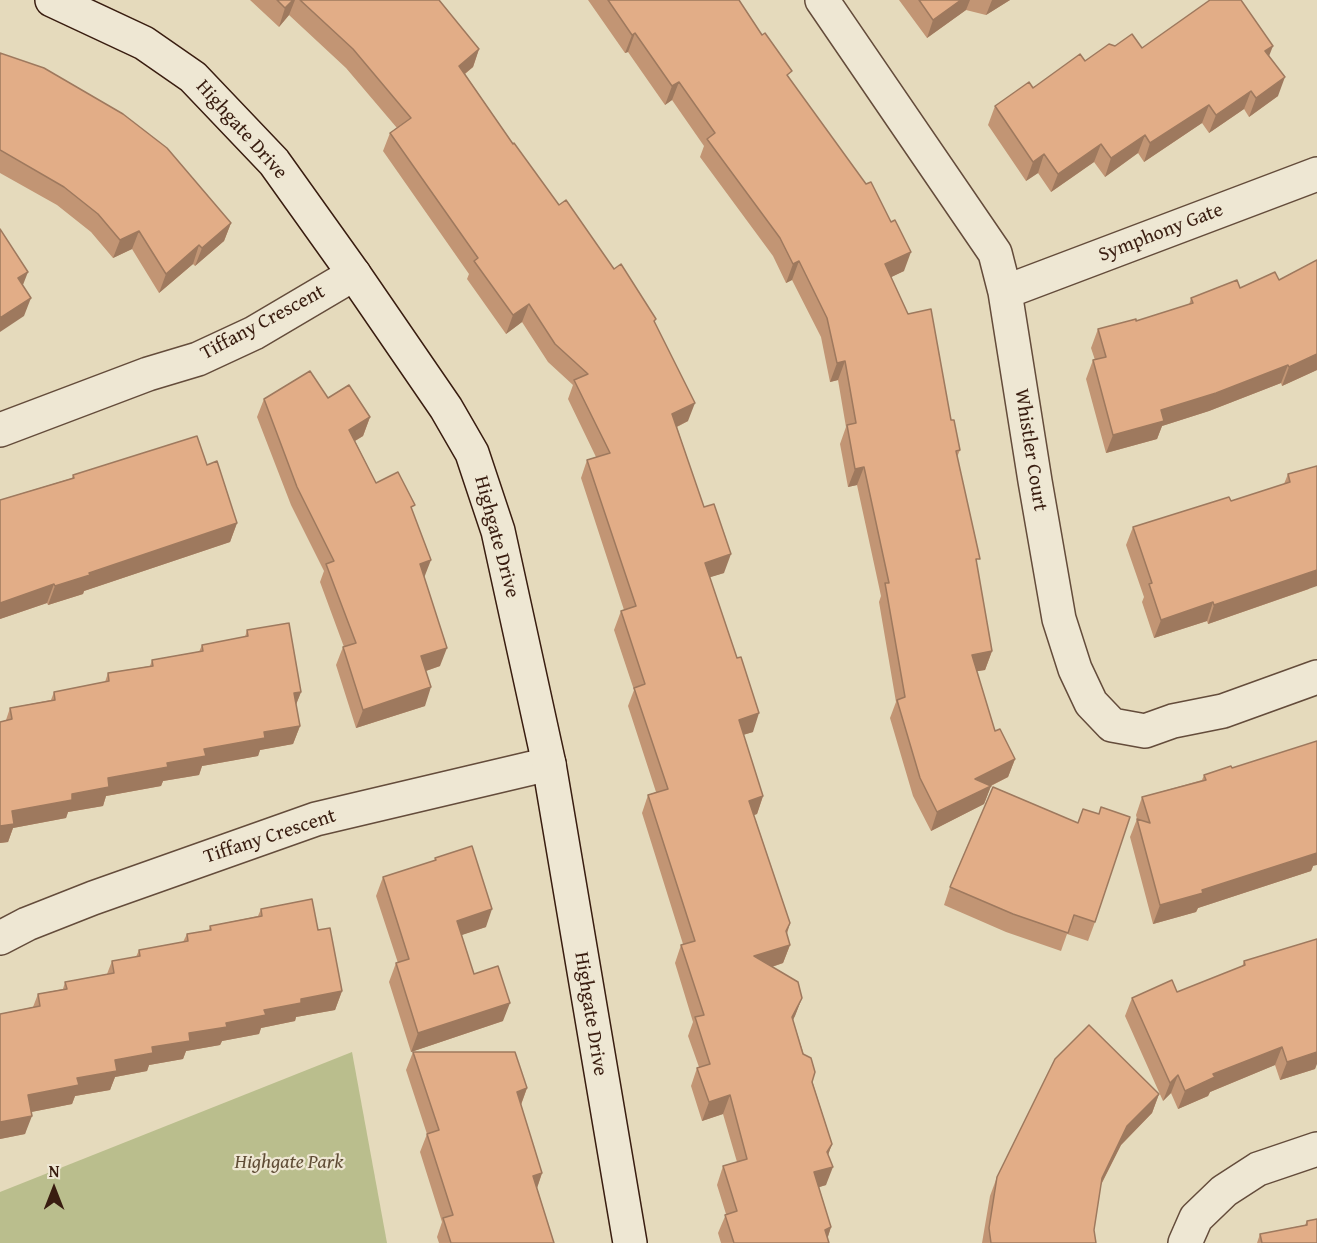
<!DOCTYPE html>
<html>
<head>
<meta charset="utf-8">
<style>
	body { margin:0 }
	#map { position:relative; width:1317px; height:1243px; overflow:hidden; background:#e5dabc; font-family:"Gentium Book Plus",serif }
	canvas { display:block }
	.north { position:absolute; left:24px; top:1159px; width:60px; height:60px; -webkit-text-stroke:4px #eee7d3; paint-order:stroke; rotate:0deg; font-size:16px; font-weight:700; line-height:24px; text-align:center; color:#391d10 }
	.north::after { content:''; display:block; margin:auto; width:21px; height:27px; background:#391d10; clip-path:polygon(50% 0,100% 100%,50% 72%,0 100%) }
</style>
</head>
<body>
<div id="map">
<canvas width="1317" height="1243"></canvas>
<div class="north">N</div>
</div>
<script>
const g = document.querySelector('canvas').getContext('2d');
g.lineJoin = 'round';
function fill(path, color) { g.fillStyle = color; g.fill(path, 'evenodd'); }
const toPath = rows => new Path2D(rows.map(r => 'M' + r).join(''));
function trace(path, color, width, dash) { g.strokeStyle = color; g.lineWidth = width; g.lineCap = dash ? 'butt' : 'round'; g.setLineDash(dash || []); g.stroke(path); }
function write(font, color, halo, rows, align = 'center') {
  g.font = font + ' "Gentium Book Plus",serif'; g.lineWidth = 4.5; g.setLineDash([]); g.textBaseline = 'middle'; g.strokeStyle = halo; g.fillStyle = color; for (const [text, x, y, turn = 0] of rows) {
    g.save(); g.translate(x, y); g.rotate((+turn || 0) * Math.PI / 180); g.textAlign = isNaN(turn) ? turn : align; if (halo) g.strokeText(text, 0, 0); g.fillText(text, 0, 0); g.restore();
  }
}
fill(toPath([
	[352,1052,387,1243,0,1243,0,1192]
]), '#babe8d');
const street = toPath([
	[822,0,995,253,1005,292,1035,481,1059,619,1075,669,1091,703,1112,725,1145,731,1173,721,1223,711,1317,677],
	[1005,292,1317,174],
	[0,430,148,374,198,359,254,333,354,274],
	[0,938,27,924,93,898,316,819,549,764],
	[1185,1243,1196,1218,1224,1191,1258,1169,1317,1149]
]);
const secondary = toPath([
	[52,0,144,43,193,77,274,162,354,274,446,408,472,453,498,531,549,764,630,1243]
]);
trace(street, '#644c3b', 36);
trace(secondary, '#391d10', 36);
trace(street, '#eee7d3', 33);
trace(secondary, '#eee7d3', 33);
fill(toPath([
	[250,0,439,0,479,49,473,67,465,74,513,144,559,205,614,269,655,323,688,421,677,427,724,573,710,577,753,732,743,735,763,796,757,814,754,815,790,923,787,934,790,945,783,963,772,967,802,998,793,1020,832,1144,828,1155,826,1185,819,1187,831,1227,827,1239,829,1243,721,1243,718,1233,726,1214,717,1185,723,1166,737,1162,723,1114,702,1121,691,1086,697,1068,699,1067,688,1036,693,1022,675,963,681,945,683,944,642,813,648,795,656,792,628,706,634,690,614,630,621,611,624,610,581,478,587,460,596,457,568,399,573,385,548,362,522,322,506,334,467,279,469,274,383,151,390,133,397,128,346,68,289,15,279,27],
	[588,0,739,0,789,78,904,271,891,277,951,420,960,450,957,457,992,651,985,670,977,671,995,731,1015,759,1008,777,991,786,984,804,931,831,913,796,890,718,896,702,879,602,881,596,857,485,848,487,840,444,846,427,838,380,830,382,821,337,792,280,786,283,773,256,700,157,704,146,672,100,665,105,628,52,625,53],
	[899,0,1010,0,986,15,966,10,927,38],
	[1142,48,1269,56,1278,96,1249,117,1244,109,1209,133,1202,123,1144,162,1138,153,1105,177,1094,162,1051,192,1038,173,1026,181,988,125,995,106,1085,61],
	[0,53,231,223,224,241,195,266,193,264,159,293,132,249,113,258,91,232,57,205,0,173],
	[1317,260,1317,370,1282,386,1281,383,1209,411,1162,426,1157,439,1106,453,1086,379,1093,360,1095,360,1091,348,1098,329,1136,321,1189,305,1191,298,1279,280],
	[328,398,370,417,363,436,355,441,376,483,413,512,440,666,426,671,425,706,356,728,336,665,343,647,344,647,320,582,324,571,291,505,257,417,264,399],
	[207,465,237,523,230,542,84,591,83,594,48,605,47,603,0,619,0,500,72,478,73,475],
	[1317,466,1309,589,1208,624,1207,621,1154,638,1142,602,1144,597,1126,545,1133,527,1231,501,1284,484,1288,474],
	[247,630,301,692,296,704,300,726,293,744,260,750,258,756,202,766,199,775,163,781,161,786,106,796,103,806,68,812,66,818,13,828,8,842,0,843,0,722,6,720,10,708,51,700,54,692,105,682,108,673,150,666,152,660,199,652,202,645,245,637],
	[1232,768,1313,866,1311,871,1198,908,1196,912,1153,924,1130,837,1137,819,1136,815,1142,797,1202,780,1204,775],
	[993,787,1095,922,1088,941,1067,934,1061,951,1006,932,944,905,950,887],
	[435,858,486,927,461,935,474,974,503,1021,411,1052,389,982,396,963,398,963,376,896,383,877,434,861],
	[261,909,318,930,342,991,335,1010,296,1017,295,1021,261,1028,259,1034,222,1041,220,1045,186,1051,183,1059,149,1065,147,1071,115,1077,110,1090,75,1096,72,1104,31,1112,25,1134,0,1139,0,1014,33,1007,38,994,63,989,65,982,107,974,112,961,136,957,139,950,183,942,187,934,209,930,210,926,258,916],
	[1244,961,1316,1065,1315,1069,1280,1080,1275,1065,1210,1092,1208,1096,1178,1109,1171,1093,1163,1101,1125,1016,1132,998,1177,992,1242,967],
	[413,1052,527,1088,521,1105,542,1173,537,1188,554,1243,439,1243,437,1237,442,1222,420,1152,427,1134,406,1070],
	[1159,1094,1152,1113,1121,1145,1101,1185,1094,1230,1096,1243,982,1243,990,1196,997,1177],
	[1307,1221,1317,1243,1257,1243,1260,1234,1305,1225]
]), '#c29574');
fill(toPath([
	[293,0,295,0,289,15,279,27,285,8],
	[961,0,970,0,966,10,927,38,933,20],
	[992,0,1010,0,986,15],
	[635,33,628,52,625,53,632,35],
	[1273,46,1266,64,1265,51],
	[479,49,473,67,452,84,459,66],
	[1285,77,1278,96,1249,117,1256,98],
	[679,82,672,100,665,105,672,86],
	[1251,91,1244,109,1209,133,1216,115],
	[1209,105,1202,123,1144,162,1150,143],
	[1145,135,1138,153,1105,177,1111,158],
	[1101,144,1094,162,1051,192,1058,174],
	[1044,154,1038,173,1026,181,1033,162],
	[231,223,224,241,195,266,202,248],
	[139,231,132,249,113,258,120,240],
	[199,245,193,264,159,293,166,274],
	[911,252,904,271,879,283,885,264],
	[799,261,792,280,786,283,793,264],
	[28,272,21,290,18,278],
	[31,298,24,316,0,332,0,318],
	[529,304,522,322,506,334,513,315],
	[1317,354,1317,370,1282,386,1289,367],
	[845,361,838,380,830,382,837,363],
	[1288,365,1281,383,1209,411,1162,426,1157,439,1106,453,1113,435,1161,410],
	[695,403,688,421,666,432,672,414],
	[370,417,363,436,343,448,349,430],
	[864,467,857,485,848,487,855,469],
	[237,523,230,542,84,591,83,594,48,605,55,586,89,573],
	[731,554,724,573,698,581,705,563],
	[431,560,424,578,420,564],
	[1317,570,1317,586,1208,624,1214,605],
	[54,584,47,603,0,619,0,603],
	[1213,602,1207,621,1154,638,1161,620],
	[447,648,440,666,414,675,421,656],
	[992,651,985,670,966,673,972,655],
	[431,687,425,706,356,728,363,710],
	[301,692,294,710,294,693],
	[759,713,753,732,732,738,739,720],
	[300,726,293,744,260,750,258,756,202,766,199,775,163,781,161,786,106,796,103,806,68,812,66,818,13,828,8,842,0,843,0,826,12,811,72,794,108,778,167,763,204,749,264,732],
	[1015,759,1008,777,984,789,991,786,984,804,931,831,937,812,975,779],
	[763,796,757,814,742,819,749,801],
	[1317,849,1317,865,1313,866,1311,871,1198,908,1196,912,1153,924,1160,905],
	[492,909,486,927,450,939,457,921],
	[790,923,784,941,790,945,783,963,747,975,754,956,786,931],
	[342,991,335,1010,296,1017,295,1021,261,1028,259,1034,222,1041,220,1045,186,1051,183,1059,149,1065,147,1071,115,1077,110,1090,75,1096,72,1104,21,1114,28,1095,77,1078,115,1060,189,1033,226,1023,264,1010,301,999],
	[802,998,795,1016,785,1035,792,1017],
	[510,1003,503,1021,411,1052,418,1033],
	[1282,1047,1275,1065,1210,1092,1208,1096,1178,1109,1185,1091,1213,1074],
	[1317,1052,1317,1064,1315,1069,1280,1080,1287,1062],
	[1178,1075,1171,1093,1163,1101,1170,1083],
	[527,1088,520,1107,517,1092],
	[1159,1094,1152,1113,1121,1145,1095,1196,1102,1178,1127,1126],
	[730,1095,723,1114,702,1121,709,1102],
	[32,1116,25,1134,0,1139,0,1122],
	[832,1144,825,1163,833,1167,826,1185,807,1191,814,1172],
	[542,1173,536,1191,533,1176],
	[831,1227,826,1243,825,1230]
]), '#9e795e');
const building = toPath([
	[277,0,293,0,285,8,277,0],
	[300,0,439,0,479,49,459,66,513,144,514,143,559,205,566,200,614,269,621,264,656,319,654,321,695,403,672,414,704,507,714,504,731,554,705,563,737,658,741,657,759,713,739,720,763,796,749,801,790,923,786,931,790,945,754,956,798,982,802,998,792,1017,803,1054,811,1058,815,1072,812,1082,832,1144,827,1152,833,1167,814,1172,831,1227,825,1230,829,1243,734,1243,725,1215,737,1211,723,1166,747,1159,730,1095,709,1102,697,1068,710,1064,695,1017,704,1015,681,945,695,941,648,795,668,789,634,688,645,684,621,611,636,606,587,460,610,453,574,380,588,374,555,344,529,304,513,315,474,261,478,258,390,133,411,118,353,49,300,0],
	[608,0,739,0,762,35,765,33,792,71,787,75,866,184,871,182,891,222,895,220,911,252,885,264,908,314,931,309,951,420,954,420,960,450,956,451,980,559,976,559,992,651,972,655,995,731,1000,729,1015,759,975,779,991,786,937,812,920,778,897,700,905,697,885,583,889,583,864,467,855,469,847,425,856,423,845,361,837,363,827,318,799,261,793,264,780,238,707,139,715,133,679,82,672,86,635,33,632,35,608,0],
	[919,0,961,0,933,20,919,0],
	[1210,0,1241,0,1273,46,1265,51,1285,77,1256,98,1251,91,1216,115,1209,105,1150,143,1145,135,1111,158,1101,144,1058,174,1044,154,1033,162,995,106,1029,82,1033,88,1080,54,1085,61,1109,44,1115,46,1132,34,1142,48,1210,0],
	[0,53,44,68,123,114,167,148,231,223,202,248,199,245,166,274,139,231,120,240,98,214,64,187,0,150,0,53],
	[0,229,28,272,18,278,31,298,0,318,0,229],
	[1317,260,1317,354,1289,367,1288,365,1216,393,1161,410,1164,421,1113,435,1093,360,1106,357,1098,329,1136,319,1136,321,1193,303,1191,298,1237,280,1240,288,1275,272,1279,280,1317,260],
	[310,371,328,398,349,385,370,417,349,430,376,483,398,472,415,505,411,507,431,560,420,564,447,648,421,656,431,687,363,710,343,647,356,643,326,564,334,561,297,487,264,399,310,371],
	[197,436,207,465,217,461,237,523,89,573,90,575,55,586,54,584,0,603,0,500,74,478,73,475,197,436],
	[1317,466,1317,570,1214,605,1213,602,1161,620,1149,584,1152,583,1133,527,1229,497,1231,501,1290,482,1288,474,1317,466],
	[289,623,301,692,294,693,300,726,264,732,265,738,204,749,206,756,167,763,168,767,108,778,109,787,72,794,72,800,12,811,14,824,0,826,0,722,12,719,10,708,55,700,54,692,109,681,108,673,153,666,152,660,203,651,202,645,248,636,247,630,289,623],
	[1317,741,1317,853,1202,890,1203,893,1160,905,1137,819,1150,823,1142,797,1206,780,1204,775,1231,766,1232,768,1317,741],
	[993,787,1078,823,1083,809,1099,814,1101,807,1130,817,1095,922,1074,915,1068,933,1013,914,950,887,993,787],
	[472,846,492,909,457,921,474,974,498,966,510,1003,418,1033,396,963,409,959,383,877,436,860,435,858,472,846],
	[312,899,318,930,330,928,342,991,301,999,301,1003,264,1010,266,1015,226,1023,227,1027,189,1033,190,1041,152,1047,153,1053,115,1060,117,1071,77,1078,79,1085,28,1095,32,1116,0,1122,0,1014,40,1006,38,994,67,989,65,982,114,973,112,961,140,956,139,950,188,941,187,934,211,930,210,926,262,916,261,909,312,899],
	[1317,939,1317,1052,1287,1062,1282,1047,1213,1074,1215,1077,1185,1091,1178,1075,1170,1083,1132,998,1172,980,1177,992,1245,965,1244,961,1317,939],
	[1089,1025,1159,1094,1127,1126,1102,1178,1094,1230,1096,1243,991,1243,989,1228,997,1177,1055,1059,1089,1025],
	[413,1052,515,1052,527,1088,517,1092,542,1173,533,1176,554,1243,451,1243,443,1218,453,1215,427,1134,439,1130,413,1052],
	[1317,1219,1317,1243,1262,1243,1260,1234,1307,1225,1307,1221,1317,1219]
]);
fill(building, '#e2ad87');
trace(building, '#9e795e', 1.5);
write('20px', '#391d10', '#eee7d3', [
	["Highgate Drive",241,130,48],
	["Symphony Gate",1161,233,-21],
	["Tiffany Crescent",263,323,-28],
	["Whistler Court",1030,450,81],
	["Highgate Drive",496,537,75],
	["Tiffany Crescent",270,837,-18],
	["Highgate Drive",590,1014,81]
]);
write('italic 20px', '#604d36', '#eee7d3', [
	["Highgate Park",289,1163]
]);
</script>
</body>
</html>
